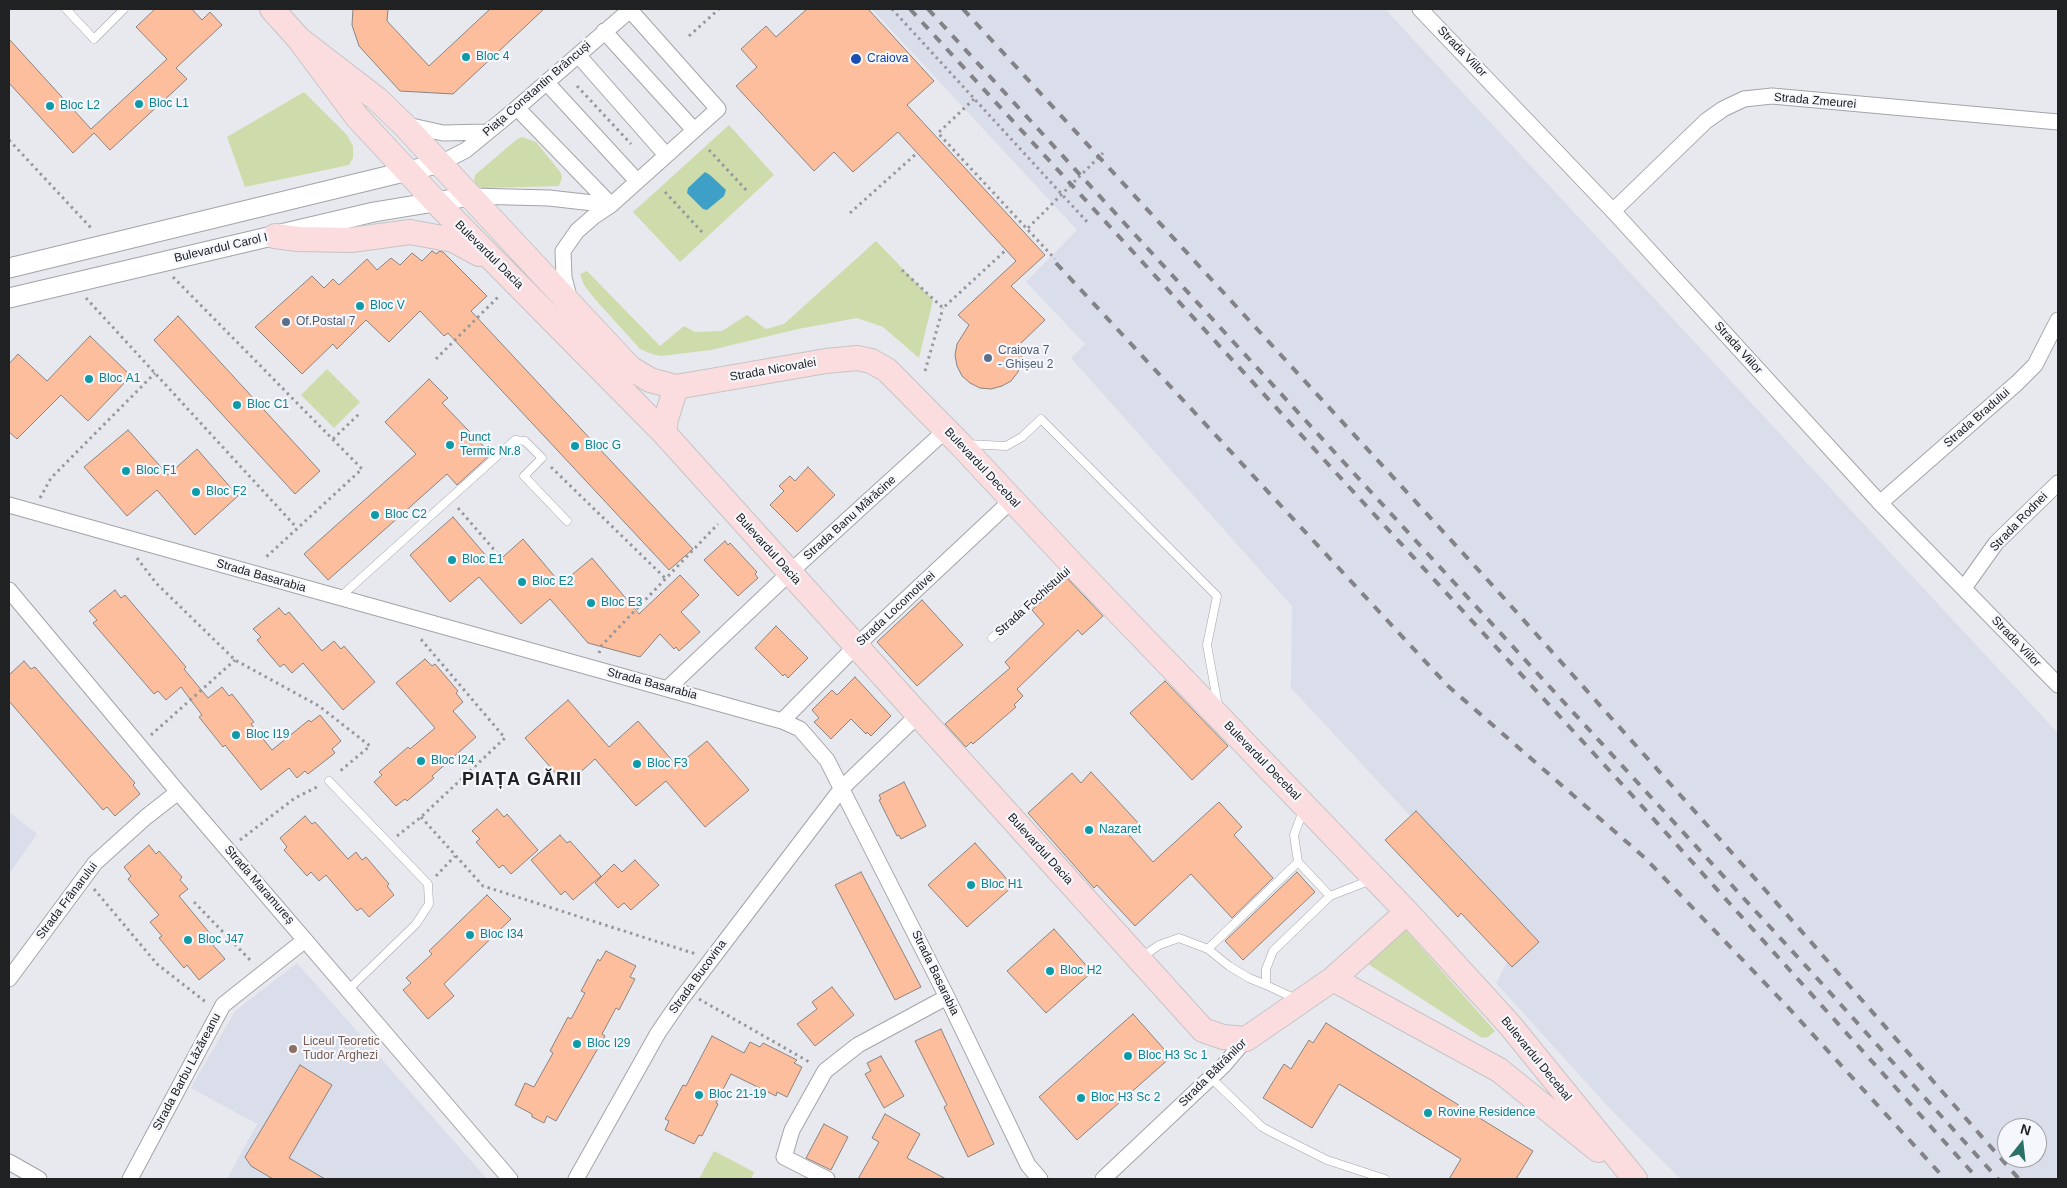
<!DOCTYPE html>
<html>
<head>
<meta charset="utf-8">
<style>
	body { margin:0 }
	#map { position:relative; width:2067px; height:1188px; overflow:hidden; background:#e8e9ef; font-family:Arial,sans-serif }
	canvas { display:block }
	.frame { position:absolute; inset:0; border:10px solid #202123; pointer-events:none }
	.north { position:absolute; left:1997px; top:1118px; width:50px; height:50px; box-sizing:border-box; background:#f5f7fc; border:1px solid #a0a1a5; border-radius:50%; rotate:16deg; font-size:14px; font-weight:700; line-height:20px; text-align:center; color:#202123 }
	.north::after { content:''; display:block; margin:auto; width:18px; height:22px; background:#297066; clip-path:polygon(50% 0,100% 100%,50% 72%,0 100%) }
</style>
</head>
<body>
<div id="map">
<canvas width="2067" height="1188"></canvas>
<div class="frame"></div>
<div class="north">N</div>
</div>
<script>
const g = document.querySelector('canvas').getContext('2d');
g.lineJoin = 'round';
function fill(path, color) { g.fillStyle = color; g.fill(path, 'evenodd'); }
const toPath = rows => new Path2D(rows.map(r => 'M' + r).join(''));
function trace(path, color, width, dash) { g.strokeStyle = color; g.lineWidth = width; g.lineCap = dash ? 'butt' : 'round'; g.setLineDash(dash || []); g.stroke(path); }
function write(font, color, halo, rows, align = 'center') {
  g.font = font + ' Arial,sans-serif'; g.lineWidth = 4.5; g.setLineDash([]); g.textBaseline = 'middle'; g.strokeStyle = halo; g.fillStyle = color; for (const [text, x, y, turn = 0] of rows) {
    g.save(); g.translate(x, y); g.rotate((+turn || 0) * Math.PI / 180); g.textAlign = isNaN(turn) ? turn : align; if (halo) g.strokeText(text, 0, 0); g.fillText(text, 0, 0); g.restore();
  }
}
fill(toPath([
	[872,9,1385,9,2058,733,2058,1179,1681,1179,1613,1112,1496,983,1521,935,1291,688,1292,606,1071,358,1085,344,1026,282,1077,230],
	[2007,1128,2037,1128,2037,1158,2007,1158],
	[9,812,37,834,9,874],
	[297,963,487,1179,227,1179,257,1124,191,1088,235,1011]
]), '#daddea');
fill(toPath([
	[304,92,347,135,353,146,353,158,349,165,245,187,227,137],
	[729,125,774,175,680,262,633,212],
	[522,137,536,142,561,173,562,178,559,186,483,188,477,186,474,180,475,175,516,140],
	[876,241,933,300,919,358,883,327,857,318,798,329,711,350,661,356,652,354,640,349,594,298,584,285,580,274,587,271,660,346,684,326,695,332,722,331,747,315,766,329,784,324],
	[327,369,360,402,334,428,301,395],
	[1404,928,1495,1031,1488,1037,1482,1038,1365,962],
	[714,1151,754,1172,751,1179,699,1179]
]), '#cedbaa');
fill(toPath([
	[705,172,710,175,726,190,724,196,707,210,703,209,687,193,688,188]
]), '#3ea0c6');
const building = toPath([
	[155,9,192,9,202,20,210,12,222,25,176,68,187,79,110,150,94,133,73,153,9,83,9,39,91,129,167,59,136,27,155,9],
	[353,9,388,9,387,21,429,66,490,9,544,9,453,94,400,91,359,46,352,25,353,9],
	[807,9,868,9,934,81,907,105,1045,255,1011,286,1045,320,1020,344,1022,362,1018,372,1011,381,1002,386,991,389,980,388,970,383,962,376,957,366,955,355,957,344,969,325,958,315,1016,261,898,132,853,172,834,152,814,171,736,86,757,67,741,49,766,26,776,37,807,9],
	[432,251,437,254,439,251,443,252,487,296,471,311,693,549,669,570,448,333,444,336,420,311,389,342,366,320,337,349,333,344,302,374,255,327,312,276,324,288,333,279,339,285,367,259,377,270,391,258,400,265,412,253,422,261,432,251],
	[178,316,320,471,295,494,154,340,178,316],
	[90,336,131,376,88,421,61,395,17,439,9,432,9,364,18,354,47,381,90,336],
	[429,379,448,398,442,403,491,454,457,485,447,474,328,580,304,554,416,454,385,422,429,379],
	[128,430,168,475,197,449,238,496,195,535,157,490,127,516,84,467,128,430],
	[808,467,835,495,797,532,770,505,784,491,779,486,790,476,795,481,808,467],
	[453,517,494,565,523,539,561,584,592,558,639,614,680,575,699,595,681,612,700,632,679,651,676,647,674,649,660,634,640,657,588,643,550,599,521,624,479,577,450,602,410,555,453,517],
	[725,541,728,545,730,543,757,572,755,574,758,578,738,596,704,560,725,541],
	[1067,578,1103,616,1082,635,1078,630,1017,689,1023,696,1014,705,1016,707,973,744,971,742,966,747,945,724,1010,668,1005,662,1044,624,1032,610,1067,578],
	[115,590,121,598,125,595,148,622,186,667,184,669,208,698,222,687,229,696,232,694,254,722,251,724,272,750,309,720,311,722,320,715,341,741,332,749,335,753,308,774,305,771,297,778,289,768,261,790,225,745,223,747,199,717,202,715,181,687,166,700,158,691,154,694,93,623,97,620,89,611,115,590],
	[922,600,963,645,917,686,877,642,922,600],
	[279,608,285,615,289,612,322,651,334,641,341,649,344,646,375,682,343,710,303,663,292,673,284,664,280,667,257,640,261,637,253,629,279,608],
	[776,626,808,658,788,678,785,674,783,676,755,648,776,626],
	[425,659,432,666,435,664,458,691,456,693,463,702,453,711,476,737,432,776,434,778,407,801,405,799,396,806,374,782,382,775,379,772,408,747,410,749,435,728,396,683,425,659],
	[24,661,31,669,35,667,135,783,133,785,140,794,115,816,107,807,103,810,9,701,9,675,24,661],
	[855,677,891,716,871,736,867,732,866,734,851,719,831,739,814,722,819,718,812,710,832,690,837,695,855,677],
	[1165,681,1228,746,1192,780,1130,713,1165,681],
	[568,700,609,747,638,721,677,766,707,741,749,790,705,827,666,781,636,806,595,759,566,785,525,738,568,700],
	[1091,772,1141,826,1129,835,1153,862,1219,802,1242,827,1234,835,1273,878,1232,918,1191,874,1135,926,1097,885,1094,888,1028,813,1072,773,1081,783,1091,772],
	[904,782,926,826,901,839,899,835,897,836,879,800,881,799,879,795,904,782],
	[497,809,504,817,507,814,538,850,511,874,503,865,499,868,476,842,480,839,472,831,497,809],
	[1416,811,1539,942,1512,967,1461,913,1458,917,1385,840,1416,811],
	[305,816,312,824,315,822,348,859,356,852,362,860,366,857,389,884,387,886,394,895,369,917,361,908,357,911,326,875,319,881,311,872,307,876,284,850,287,847,280,838,305,816],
	[560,835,567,843,570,841,601,876,573,900,565,891,561,895,531,860,560,835],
	[975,843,1013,886,967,927,928,885,975,843],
	[149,845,156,854,159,851,182,877,180,880,188,889,179,896,217,942,213,945,225,959,199,980,187,965,184,968,159,938,162,936,150,922,159,915,128,879,131,876,124,867,149,845],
	[635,860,659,885,631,910,624,903,618,908,595,883,614,864,622,872,635,860],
	[861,872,921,987,895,1000,835,885,861,872],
	[1297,872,1315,892,1243,960,1225,941,1297,872],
	[487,895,511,919,444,984,454,996,428,1019,403,990,411,983,406,978,432,954,429,951,487,895],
	[1054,929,1092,972,1046,1013,1007,971,1054,929],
	[606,951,636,966,630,977,635,979,619,1010,616,1008,602,1034,605,1036,556,1121,547,1116,544,1123,532,1117,532,1114,515,1105,525,1083,534,1087,553,1053,550,1051,568,1017,571,1019,585,993,581,991,598,959,600,961,606,951],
	[832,987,854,1015,815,1046,797,1024,817,1009,812,1002,832,987],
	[1133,1014,1171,1057,1077,1140,1039,1097,1133,1014],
	[1326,1023,1533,1151,1516,1179,1449,1179,1461,1159,1339,1084,1312,1128,1263,1098,1284,1064,1291,1069,1309,1040,1313,1043,1326,1023],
	[941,1029,994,1144,968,1157,944,1107,947,1105,915,1041,941,1029],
	[712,1036,744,1053,750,1042,760,1047,763,1043,797,1060,794,1063,802,1067,787,1097,777,1092,776,1096,731,1074,716,1103,718,1104,702,1136,699,1135,694,1144,665,1130,669,1121,665,1119,683,1085,686,1086,712,1036],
	[881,1056,904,1096,884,1108,865,1074,871,1071,867,1063,881,1056],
	[300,1065,332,1085,289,1158,325,1179,273,1179,251,1166,245,1157,300,1065],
	[885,1114,920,1134,907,1158,946,1179,858,1179,879,1142,872,1138,885,1114],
	[824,1124,848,1137,831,1170,806,1158,824,1124]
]);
fill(building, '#fdbe9e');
trace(building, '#898381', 1);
const service = toPath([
	[66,9,94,39,124,9],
	[966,444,1006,446,1022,437,1041,419,1217,596,1207,645,1218,706],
	[339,598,515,440,525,441,542,458,524,476,567,521],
	[992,638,1071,567],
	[329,781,428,884,429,904,416,924,348,990],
	[1298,862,1330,896],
	[1208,949,1298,862,1294,835,1304,808],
	[1141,958,1159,945,1179,938,1208,949,1229,966,1249,978,1266,985],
	[1296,999,1266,985,1266,969,1273,951,1330,896,1371,880],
	[1211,1078,1262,1127,1275,1134,1327,1160,1385,1179]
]);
const minor = toPath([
	[1420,9,1613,211,1880,503,2058,685],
	[604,31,694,130],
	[578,55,666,155],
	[547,83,637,181],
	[517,108,611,205],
	[407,125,443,133,487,132],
	[441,163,466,150,517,108,630,10,718,109,611,205,593,217,577,231,563,251,564,277,570,301],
	[471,196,549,198,611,205],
	[1613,211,1706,121,1723,109,1744,99,1772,96,2058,122],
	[1880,503,2017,383,2035,365,2058,320],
	[9,505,782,721,800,729,827,760,947,997,1028,1165,1040,1179],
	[1964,588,1996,543,2058,483],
	[9,590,178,792,510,1179],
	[667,689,799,564,946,430],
	[782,721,856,646,1012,500],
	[9,979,95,863,146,817,178,792],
	[9,1162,39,1179],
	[130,1179,223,1005,305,940],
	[576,1179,658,1033,682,998,842,788,918,715],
	[827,1179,784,1157,792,1130,825,1071,858,1045,947,997],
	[1103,1179,1224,1065,1246,1039]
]);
const tertiary = toPath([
	[9,268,441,163],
	[9,298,374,212,471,196]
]);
const primary = toPath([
	[272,9,299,39,357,117,435,201,664,433,1203,1030,1223,1037,1246,1039,1333,979,1407,912],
	[299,39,377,99,404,125,630,368,650,380,676,387,826,361,857,358,871,361,887,370,960,444,1073,565,1407,912,1509,1024,1635,1179],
	[275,236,298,239,351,240,410,232,453,240,479,254],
	[664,433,666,419,676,387],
	[1333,979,1499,1070,1598,1150]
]);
trace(service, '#a2a4a9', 9);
trace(minor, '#a2a4a9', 17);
trace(tertiary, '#a2a4a9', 21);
trace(primary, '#c5c5c6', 26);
trace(toPath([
	[892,9,1089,224],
	[689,36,719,9],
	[577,86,631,144],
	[974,99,938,133,1055,259],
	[9,140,92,229],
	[709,150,747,191],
	[665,192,702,232],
	[850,213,917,153],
	[1028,228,1103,153],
	[902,270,943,308,1006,250],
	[173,277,362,469,264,559],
	[86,298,297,528],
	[436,359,499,296],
	[925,371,943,308],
	[333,439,359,414],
	[551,467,665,578],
	[40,498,51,478,155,373],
	[458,508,503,560],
	[137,558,156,583,235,660,319,706,370,746,339,772],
	[599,653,602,645,718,524],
	[151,735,235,660],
	[421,817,483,886,696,954],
	[397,836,421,817,505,738,419,637],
	[240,840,295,798,319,786],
	[436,876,455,856],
	[94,889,157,964,207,1003],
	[194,902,252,962],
	[699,999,811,1063]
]), '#97989d', 3, [2.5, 4]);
trace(service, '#fff', 8);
trace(minor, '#fff', 15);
trace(tertiary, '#fff', 19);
trace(primary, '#fcdddf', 24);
trace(toPath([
	[910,9,1631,794,1978,1179],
	[928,9,1815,976,1998,1179],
	[963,9,1494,587,1767,892,2019,1179],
	[1056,263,1448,686,1645,858,1785,1004,1945,1179]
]), '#828387', 4, [9, 9]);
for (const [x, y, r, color] of [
	[466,57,5,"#0f9aa8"],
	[856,59,6,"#1a4fb4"],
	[139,104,5,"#0f9aa8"],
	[50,106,5,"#0f9aa8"],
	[360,306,5,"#0f9aa8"],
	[286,322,5,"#5c6f8a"],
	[988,358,5,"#5c6f8a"],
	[89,379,5,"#0f9aa8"],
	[237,405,5,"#0f9aa8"],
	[450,445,5,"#0f9aa8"],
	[575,446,5,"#0f9aa8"],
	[126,471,5,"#0f9aa8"],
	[196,492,5,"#0f9aa8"],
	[375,515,5,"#0f9aa8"],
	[452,560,5,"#0f9aa8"],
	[522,582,5,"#0f9aa8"],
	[591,603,5,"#0f9aa8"],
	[236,735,5,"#0f9aa8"],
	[421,761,5,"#0f9aa8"],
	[637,764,5,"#0f9aa8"],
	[1089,830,5,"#0f9aa8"],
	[971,885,5,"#0f9aa8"],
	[470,935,5,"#0f9aa8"],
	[188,940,5,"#0f9aa8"],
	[1050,971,5,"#0f9aa8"],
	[577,1044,5,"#0f9aa8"],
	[293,1049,5,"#8d6e63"],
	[1128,1056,5,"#0f9aa8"],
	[699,1095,5,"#0f9aa8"],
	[1081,1098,5,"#0f9aa8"],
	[1428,1113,5,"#0f9aa8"]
]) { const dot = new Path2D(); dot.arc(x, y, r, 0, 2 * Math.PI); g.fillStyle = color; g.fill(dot); trace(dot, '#f5f7fc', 2); }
write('12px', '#202123', '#f5f7fc', [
	["Strada Viilor",1462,52,46],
	["Piața Constantin Brâncuși",537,89,-41],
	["Strada Zmeurei",1815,101,5],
	["Bulevardul Carol I",221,248,-13],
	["Bulevardul Dacia",489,255,45],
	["Strada Viilor",1738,348,48],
	["Strada Nicovalei",773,370,-10],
	["Strada Bradului",1977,418,-41],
	["Bulevardul Decebal",982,468,47],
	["Strada Banu Mărăcine",850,518,-42],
	["Strada Rodnei",2019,522,-46],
	["Bulevardul Dacia",768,549,48],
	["Strada Basarabia",261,576,16],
	["Strada Fochistului",1033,602,-42],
	["Strada Locomotivei",896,609,-43],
	["Strada Viilor",2016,642,46],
	["Strada Basarabia",652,684,15],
	["Bulevardul Decebal",1262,761,46],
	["Bulevardul Dacia",1040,849,48],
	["Strada Maramureș",259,885,49],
	["Strada Frânarului",67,901,-53],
	["Strada Basarabia",935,973,64],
	["Strada Bucovina",698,977,-54],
	["Bulevardul Decebal",1536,1059,51],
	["Strada Barbu Lăzăreanu",187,1072,-62],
	["Strada Bătrânilor",1213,1073,-45]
]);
write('12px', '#0d838f', '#f5f7fc', [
	["Bloc 4",476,57],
	["Bloc L1",149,104],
	["Bloc L2",60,106],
	["Bloc V",370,306],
	["Bloc A1",99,379],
	["Bloc C1",247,405],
	["Punct",460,438],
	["Termic Nr.8",460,452],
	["Bloc G",585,446],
	["Bloc F1",136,471],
	["Bloc F2",206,492],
	["Bloc C2",385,515],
	["Bloc E1",462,560],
	["Bloc E2",532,582],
	["Bloc E3",601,603],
	["Bloc I19",246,735],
	["Bloc I24",431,761],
	["Bloc F3",647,764],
	["Nazaret",1099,830],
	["Bloc H1",981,885],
	["Bloc I34",480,935],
	["Bloc J47",198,940],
	["Bloc H2",1060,971],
	["Bloc I29",587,1044],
	["Bloc H3 Sc 1",1138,1056],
	["Bloc 21-19",709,1095],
	["Bloc H3 Sc 2",1091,1098],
	["Rovine Residence",1438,1113]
], 'left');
write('12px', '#164399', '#f5f7fc', [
	["Craiova",867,59]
], 'left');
write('12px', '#4e5e75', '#f5f7fc', [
	["Of.Postal 7",296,322],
	["Craiova 7",998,351],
	["- Ghișeu 2",998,365]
], 'left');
write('12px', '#785e54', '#f5f7fc', [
	["Liceul Teoretic",303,1042],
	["Tudor Arghezi",303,1056]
], 'left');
g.letterSpacing = '1px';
write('bold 18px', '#202123', '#f5f7fc', [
	["PIAȚA GĂRII",522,780]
]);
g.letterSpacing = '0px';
</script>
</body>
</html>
